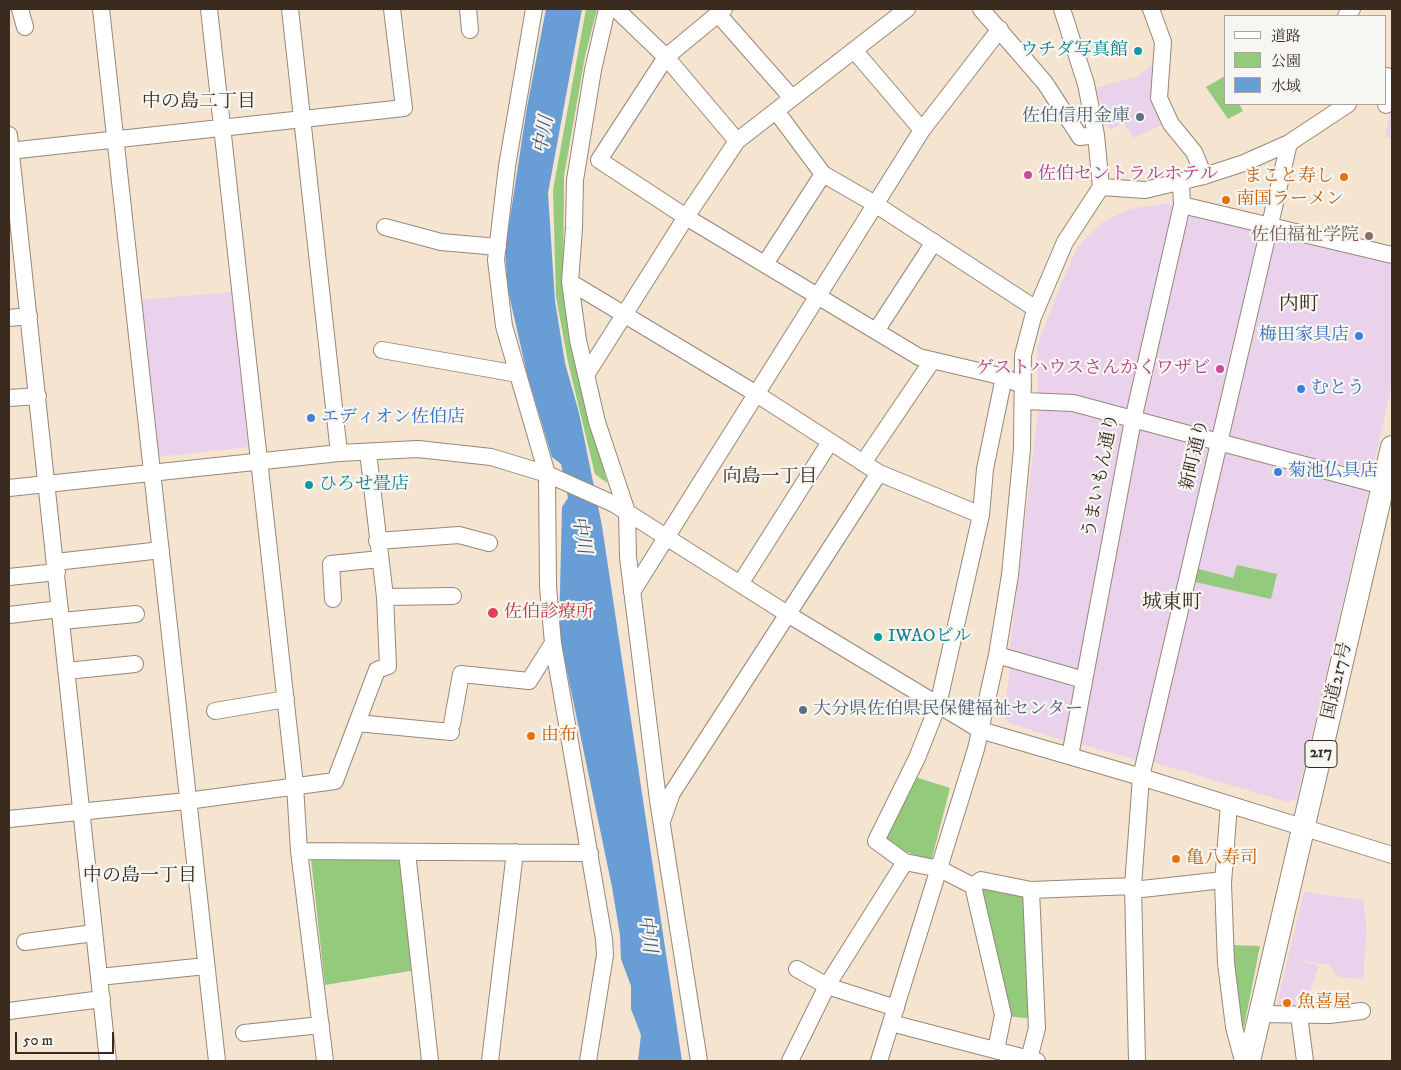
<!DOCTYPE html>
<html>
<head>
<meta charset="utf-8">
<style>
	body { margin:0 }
	#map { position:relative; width:1401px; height:1070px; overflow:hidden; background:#f5e4d0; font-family:"IM FELL DW Pica","Noto Serif JP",serif }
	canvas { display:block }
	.frame { position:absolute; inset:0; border:10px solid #3b2a1e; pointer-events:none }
	.legend { position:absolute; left:1224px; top:15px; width:162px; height:90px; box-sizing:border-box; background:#f6f6f2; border:1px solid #aba49d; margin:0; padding:6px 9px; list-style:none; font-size:15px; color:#3b2a1e }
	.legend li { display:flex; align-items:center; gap:10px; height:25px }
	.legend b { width:25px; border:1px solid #aba49d }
	.scale { position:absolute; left:15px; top:1032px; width:99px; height:22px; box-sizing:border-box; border:2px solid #3b2a1e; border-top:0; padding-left:6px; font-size:15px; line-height:18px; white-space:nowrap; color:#3b2a1e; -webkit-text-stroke:4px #f6f6f2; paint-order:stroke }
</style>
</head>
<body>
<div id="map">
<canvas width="1401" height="1070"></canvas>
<div class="frame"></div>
<ul class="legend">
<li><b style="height:6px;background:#fff"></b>道路</li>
<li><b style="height:14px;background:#93ca7c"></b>公園</li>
<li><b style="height:14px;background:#689ed5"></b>水域</li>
</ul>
<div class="scale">50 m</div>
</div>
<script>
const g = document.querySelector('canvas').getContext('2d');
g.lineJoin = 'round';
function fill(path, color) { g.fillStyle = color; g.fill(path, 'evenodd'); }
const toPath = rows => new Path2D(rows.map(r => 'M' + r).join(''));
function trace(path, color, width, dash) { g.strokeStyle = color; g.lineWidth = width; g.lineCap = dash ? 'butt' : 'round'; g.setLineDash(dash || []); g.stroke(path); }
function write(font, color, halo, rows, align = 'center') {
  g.font = font + ' "IM FELL DW Pica","Noto Serif JP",serif'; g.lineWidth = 4.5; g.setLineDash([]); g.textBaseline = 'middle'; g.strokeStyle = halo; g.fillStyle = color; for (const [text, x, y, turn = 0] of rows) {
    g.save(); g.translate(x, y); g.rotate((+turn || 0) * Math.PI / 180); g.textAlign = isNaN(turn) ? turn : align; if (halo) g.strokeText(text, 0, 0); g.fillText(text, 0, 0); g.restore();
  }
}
fill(toPath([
	[1155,62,1150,96,1163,124,1133,138,1124,123,1110,130,1095,88,1137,77],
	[1392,104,1392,138,1385,136],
	[1168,203,1178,209,1132,418,1038,399,1037,347,1060,286,1078,246,1103,222,1130,209],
	[1184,207,1268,228,1218,440,1135,419],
	[1273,228,1392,257,1392,385,1370,479,1222,441],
	[234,292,250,447,156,457,138,300],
	[1039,405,1071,409,1130,424,1083,676,1009,656],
	[1134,422,1217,444,1143,762,1074,742],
	[1221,445,1370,485,1297,798,1288,802,1149,761],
	[1011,664,1078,683,1065,741,1010,723,1003,716],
	[1304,892,1363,900,1367,929,1363,979,1339,977,1329,965,1296,959,1319,966,1308,995,1297,996,1293,1012,1275,1011]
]), '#ead1ec');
fill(toPath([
	[586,9,597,9,585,56,564,176,563,296,574,349,607,483,595,474,568,362,556,297,553,190],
	[1225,76,1225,104,1239,104,1243,111,1228,119,1206,87],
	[1237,565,1277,574,1271,599,1191,581,1195,568,1233,578],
	[912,776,950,788,931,862,881,841],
	[404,855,416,970,325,985,311,859],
	[981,884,1028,892,1034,1019,1007,1016,976,888],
	[1230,945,1260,946,1244,1027,1237,1026]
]), '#93ca7c');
fill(toPath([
	[546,9,582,9,548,193,555,301,565,363,579,413,602,526,682,1061,638,1061,641,1035,631,1009,631,986,621,959,620,935,612,887,559,633,562,507,568,498,561,464,552,457,527,374,508,290,505,251,527,107]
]), '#689ed5');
const minor = toPath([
	[20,9,25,27],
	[101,9,217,1061],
	[209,9,295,785,299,851,325,1061],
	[290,9,339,453],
	[468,9,470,30],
	[534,9,507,166,496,260,504,326,547,474,548,587,553,643,604,939,605,955,588,1061],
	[607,9,593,70,575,180,574,228,570,282,578,340,597,422,627,512,628,557,658,800,699,1061],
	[616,9,666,57,737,141],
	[724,9,666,57,599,160,686,217,919,357,1004,377,1023,386],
	[981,9,1045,83,1080,137,1096,135],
	[1062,9,1086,84,1096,135,1101,187],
	[1151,9,1163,42,1159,98,1171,124,1194,152,1204,176],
	[718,14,792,98],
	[1346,16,1352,9],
	[854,50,922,130],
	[1386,105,1387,76],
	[776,111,823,174,875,204,1036,309],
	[9,135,108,1061],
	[9,151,404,108,392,9],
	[1182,205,1392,255],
	[385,227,441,242,498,247],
	[765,264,823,174],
	[570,282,755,393,879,473,981,515],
	[9,318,29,316],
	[876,331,934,242],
	[382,350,518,374],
	[586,375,686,217,737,141,907,9],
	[9,398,38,396],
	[1025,401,1073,403,1383,486],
	[863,463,932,361],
	[9,488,339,453,418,449,491,457,547,474,614,504,789,615,980,730,1141,777,1392,855],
	[377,541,459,535,489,543],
	[56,562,161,550],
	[9,577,57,572],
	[740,584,830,442],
	[632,592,922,130,1000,29],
	[385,597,453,596],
	[333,599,331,564,380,559],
	[9,615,60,609],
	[62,621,136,614],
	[997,655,1084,680],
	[67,671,135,664],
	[215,711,286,699],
	[357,723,451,732],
	[452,724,461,674,529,681,553,643],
	[1070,756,1133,420,1182,205,1181,182],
	[1229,804,1223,883,1226,963,1234,1027,1243,1061],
	[9,819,187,801,335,781,377,670,388,666,385,597,368,452],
	[662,821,672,793,879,473],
	[299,851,590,853],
	[407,852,430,1061],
	[905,862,876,841,917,758,938,705,981,515,985,469,1004,377],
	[973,886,1003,1015,996,1050],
	[1133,890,1223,880],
	[25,942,94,933],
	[797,969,827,986,896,1008],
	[99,977,206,966],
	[9,1011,102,999],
	[1260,1014,1329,1015,1362,1011],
	[1299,1015,1305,1061],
	[891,1023,1037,1061],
	[244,1033,321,1025],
	[1029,1059,1037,1028,1031,890],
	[490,1061,515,852],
	[790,1061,828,984,905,862,940,869,973,886,981,880,1031,890,1133,886],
	[879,1061,976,749,997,655,1010,575,1022,449,1023,355,1033,317,1065,242,1101,187,1145,190,1204,176,1244,163,1289,143,1348,104],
	[1137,1061,1133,886,1141,777,1289,143]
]);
const highway = toPath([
	[1249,1061,1392,447]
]);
trace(minor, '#988777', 18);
trace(highway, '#988777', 24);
trace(minor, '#fff', 16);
trace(highway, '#fff', 22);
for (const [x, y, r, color] of [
	[1138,51,5,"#0f9aa8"],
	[1140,117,5,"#5c6f8a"],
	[1028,175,5,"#d1479c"],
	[1344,177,5,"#e8710a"],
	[1226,200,5,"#e8710a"],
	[1369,236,5,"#8d6e63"],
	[1359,336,5,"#3f7fe0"],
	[1220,369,5,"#d1479c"],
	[1301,389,5,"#3f7fe0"],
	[311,418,5,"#3f7fe0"],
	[1278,472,5,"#3f7fe0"],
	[309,485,5,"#0f9aa8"],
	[493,613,6,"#e0444e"],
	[878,637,5,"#0f9aa8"],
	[803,710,5,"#5c6f8a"],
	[531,736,5,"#e8710a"],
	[1176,859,5,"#e8710a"],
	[1287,1003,5,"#e8710a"]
]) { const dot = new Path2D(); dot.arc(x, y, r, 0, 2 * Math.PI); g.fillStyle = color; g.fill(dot); trace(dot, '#f6f6f2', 2); }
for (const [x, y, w] of [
	[1321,754,32]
]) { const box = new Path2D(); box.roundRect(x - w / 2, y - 13.5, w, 27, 4); g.fillStyle = '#f6f6f2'; g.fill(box); trace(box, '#3b2a1e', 1); }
write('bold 16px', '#3b2a1e', null, [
	["217",1321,754]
]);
write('18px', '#0d838f', '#f6f6f2', [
	["ウチダ写真館",1128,51,"right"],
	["ひろせ畳店",319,485],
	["IWAOビル",888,637]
], 'left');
write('18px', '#4e5e75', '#f6f6f2', [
	["佐伯信用金庫",1130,117],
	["大分県佐伯県民保健福祉センター",813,710,"left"]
], 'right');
write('18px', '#b23c85', '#f6f6f2', [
	["佐伯セントラルホテル",1038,175],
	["ゲストハウスさんかくワザビ",1210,369,"right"]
], 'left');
write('18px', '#c56008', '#f6f6f2', [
	["まこと寿し",1334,177,"right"],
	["南国ラーメン",1236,200],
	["由布",541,736],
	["亀八寿司",1186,859],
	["魚喜屋",1297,1003]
], 'left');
write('18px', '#785e54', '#f6f6f2', [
	["佐伯福祉学院",1359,236]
], 'right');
write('18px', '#366cbe', '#f6f6f2', [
	["梅田家具店",1349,336,"right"],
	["むとう",1311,389],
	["エディオン佐伯店",321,418],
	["菊池仏具店",1288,472]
], 'left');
write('18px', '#3b2a1e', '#f6f6f2', [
	["新町通り",1196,455,-77],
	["うまいもん通り",1102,476,-79],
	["国道217号",1338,681,-77]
]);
write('18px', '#be3a42', '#f6f6f2', [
	["佐伯診療所",504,613]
], 'left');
write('19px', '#3b2a1e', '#f6f6f2', [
	["中の島二丁目",199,103],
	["向島一丁目",770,478],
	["中の島一丁目",140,877]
]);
write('italic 19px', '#4d5867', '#f6f6f2', [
	["中川",545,135,-80],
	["中川",580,535,80],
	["中川",646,934,82]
]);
write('20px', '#3b2a1e', '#f6f6f2', [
	["内町",1299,306],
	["城東町",1172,604]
]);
</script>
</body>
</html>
